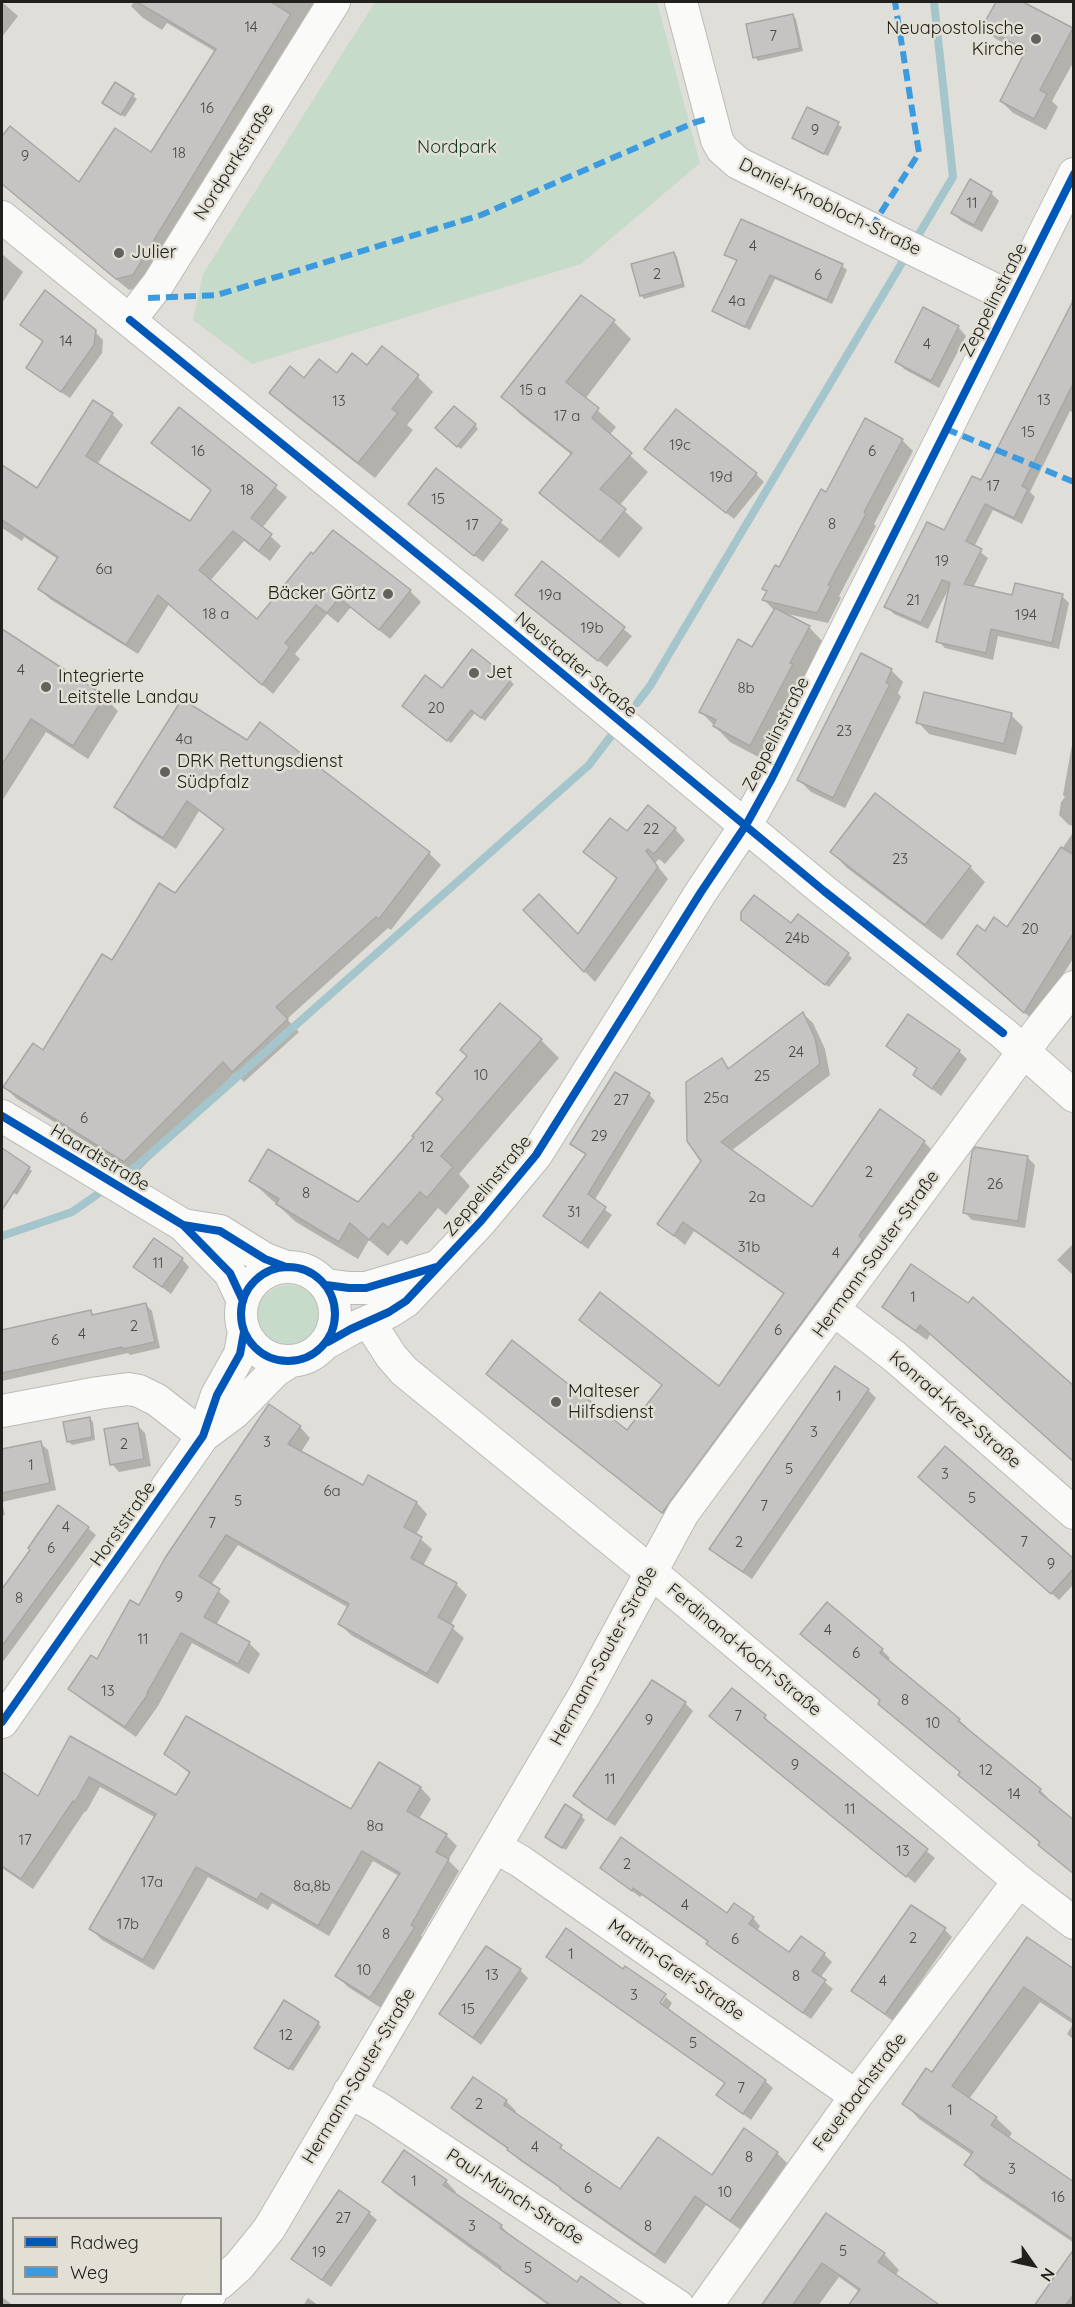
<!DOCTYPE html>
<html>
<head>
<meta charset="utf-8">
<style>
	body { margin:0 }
	#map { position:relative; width:1075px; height:2307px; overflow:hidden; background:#dfded8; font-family:Quicksand,sans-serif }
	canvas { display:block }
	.frame { position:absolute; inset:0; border:3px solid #21201c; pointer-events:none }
	.legend { position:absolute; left:12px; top:2217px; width:210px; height:78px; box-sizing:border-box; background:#e2dfd5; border:2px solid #95938b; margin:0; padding:8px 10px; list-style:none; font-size:18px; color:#21201c }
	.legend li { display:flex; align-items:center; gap:12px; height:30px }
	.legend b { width:30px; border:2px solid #95938b }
	.north { position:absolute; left:1003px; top:2235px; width:60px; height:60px; -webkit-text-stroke:4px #e2dfd5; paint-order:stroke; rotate:124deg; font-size:16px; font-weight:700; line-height:24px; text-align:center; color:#21201c }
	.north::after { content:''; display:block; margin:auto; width:21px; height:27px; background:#21201c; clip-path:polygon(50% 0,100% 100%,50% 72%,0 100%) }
</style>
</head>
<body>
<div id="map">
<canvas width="1075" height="2307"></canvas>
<div class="frame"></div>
<ul class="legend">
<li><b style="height:8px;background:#0057b8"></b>Radweg</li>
<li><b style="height:8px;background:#3c9bdf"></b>Weg</li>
</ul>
<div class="north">N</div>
</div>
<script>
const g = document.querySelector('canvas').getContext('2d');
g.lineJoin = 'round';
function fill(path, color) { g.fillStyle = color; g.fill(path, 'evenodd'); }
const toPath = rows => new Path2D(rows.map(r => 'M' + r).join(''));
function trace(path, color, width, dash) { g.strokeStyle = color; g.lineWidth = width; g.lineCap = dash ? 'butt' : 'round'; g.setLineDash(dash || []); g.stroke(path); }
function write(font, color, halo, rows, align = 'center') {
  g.font = font + ' Quicksand,sans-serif'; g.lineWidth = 5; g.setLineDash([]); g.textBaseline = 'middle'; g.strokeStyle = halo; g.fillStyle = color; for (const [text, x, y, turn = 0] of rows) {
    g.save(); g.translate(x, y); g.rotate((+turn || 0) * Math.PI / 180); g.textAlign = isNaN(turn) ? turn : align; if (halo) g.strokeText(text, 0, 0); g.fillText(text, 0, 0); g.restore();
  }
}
fill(toPath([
	[375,2,657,2,700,163,581,264,252,364,193,320,203,274],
	'256 1318a33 33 0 1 1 66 0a33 33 0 1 1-66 0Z'
]), '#c7dbcb');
fill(toPath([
	[2,2,18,16,2,37],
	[134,2,320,2,144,286,129,290,2,184,2,139,10,128,80,184,152,154,216,52,167,23,162,30,143,18,131,6],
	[998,2,1020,2,1074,30,1074,61,1052,101,1058,107,1046,130,1013,113,1001,101,1026,54,996,39,984,27],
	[792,15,796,19,803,51,758,61,755,57],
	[116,84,137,99,125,117,108,106],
	[808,109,842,127,828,156,793,138],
	[991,193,999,201,982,232,961,221,953,213],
	[741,221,842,266,847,270,832,304,775,279,750,330,719,315,714,311,738,262,726,255],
	[674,253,677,257,685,287,644,299,641,295],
	[2,254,23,272,2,303],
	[1074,296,1074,413,1070,411,1030,492,1035,497,1022,524,993,510,974,547,988,558,973,588,1013,597,1062,596,1069,603,1059,649,998,636,993,660,945,648,938,641,950,586,928,629,894,614,886,606,982,482,1073,303,1071,301],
	[924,309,959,328,966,336,939,388,904,369,897,361],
	[614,322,631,339,585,399,616,427,609,436,648,472,619,506,643,528,619,558,559,510,541,493,572,455,521,415,503,397],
	[22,325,95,332,103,340,102,353,70,398,35,375,28,367,44,343],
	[367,367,418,377,433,392,407,425,413,430,375,478,286,408,271,392,305,380,337,375],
	[180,409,287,497,262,528,281,546,270,561,244,541,210,581,257,621,311,554,410,591,421,602,390,639,351,607,338,623,327,614,295,654,300,659,273,694,169,604,138,654,50,599,40,589,58,559,24,537,22,541,2,528,2,467,37,490,112,414,123,425,97,465,190,523,212,492,164,453],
	[475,425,478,429,461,449,440,431],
	[902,440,913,451,874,524,876,526,839,596,841,598,828,623,783,613,809,627,824,643,766,761,730,742,701,712,753,649,775,611,764,600,768,592,764,588,780,569,826,494],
	[654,456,756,474,764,482,734,519],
	[436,470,509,529,483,562,418,511],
	[542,563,632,636,607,667,525,603],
	[3,632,104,697,118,711,88,759,46,732,2,801],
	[891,670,903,682,898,693,901,697,845,808,811,792,799,780],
	[510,681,514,684,485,721,475,713,451,743,407,709,442,690],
	[1011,715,1023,727,1016,755,929,734,918,722],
	[261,724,429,853,441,865,391,930,388,928,287,1019,299,1032,244,1082,235,1073,137,1173,17,1099,5,1087,44,1053,112,962,175,895,225,831,199,811,176,849,128,818,116,806,247,742],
	[1073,739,1074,739,1074,826,1069,825,1059,815,1061,802,1065,797,1063,795],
	[675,829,685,840,665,864,659,859,655,863,668,879,595,982,525,910,579,936,618,880,585,852,627,833],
	[1074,831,1074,957,1034,1021,969,963,985,933,1008,929],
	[832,852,970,867,985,882,942,940,847,868],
	[798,916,852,958,829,987,746,924,792,926],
	[803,1014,813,1023,825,1049,830,1075,731,1151,812,1209,924,1142,934,1152,672,1521,488,1374,627,1432,720,1388,785,1295,694,1231,685,1245,659,1224,703,1161,721,1060,730,1069],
	[541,1040,559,1058,459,1174,470,1186,446,1215,438,1208,407,1245,401,1240,388,1256,369,1240,358,1259,296,1222,251,1181,358,1204],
	[888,1046,959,1051,967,1059,941,1096,914,1075,918,1070],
	[649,1094,655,1101,594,1201,612,1215,588,1249,544,1216,587,1156,572,1144],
	[2,1150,32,1171,17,1195,2,1185],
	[1027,1157,1035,1165,1025,1228,972,1220,964,1212],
	[1074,1243,1074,1276,1057,1260],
	[182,1259,189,1267,171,1294,135,1267],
	[146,1305,152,1311,160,1348,130,1355,128,1353,2,1381,2,1331,91,1312,95,1316],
	[884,1307,1074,1389,931,1333,927,1340,894,1317],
	[835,1368,868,1390,876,1398,752,1579,719,1557,711,1549],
	[89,1418,93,1422,95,1440,72,1445,68,1441],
	[137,1425,145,1433,151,1466,119,1472,112,1464],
	[300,1427,310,1438,301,1452,363,1487,369,1477,417,1503,427,1514,416,1535,432,1549,423,1566,456,1584,467,1595,450,1626,464,1638,438,1684,351,1635,340,1624,349,1608,238,1545,211,1585,230,1601,216,1625,249,1643,260,1654,249,1674,192,1643,158,1706,136,1737,81,1699,70,1689,98,1661,139,1607],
	[40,1443,48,1450,56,1490,2,1502,5,1515,2,1516,2,1451],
	[928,1485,1074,1561,1074,1584,1059,1600],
	[88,1528,96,1535,2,1663,2,1592,32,1550],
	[810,1642,882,1650,890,1658,888,1661,959,1720,967,1727,966,1729,1040,1790,1048,1798,1047,1800,1074,1822,1074,1874,882,1701],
	[685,1703,693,1711,615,1826,582,1804,575,1796],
	[765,1717,772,1725,935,1858,915,1883,719,1724],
	[71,1738,177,1797,190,1774,166,1754,351,1811,379,1764,421,1788,431,1799,419,1819,446,1835,457,1846,448,1860,459,1871,421,1936,425,1939,381,2008,348,1987,337,1976,399,1876,373,1861,329,1936,272,1903,268,1910,208,1877,154,1970,102,1940,91,1929,156,1818,100,1787,86,1812,85,1811,33,1889,2,1868,2,1780,5,1776,38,1798],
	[581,1816,585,1820,566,1850,550,1840],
	[602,1868,727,1915,753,1918,760,1926,757,1931,790,1955,824,1954,832,1962,820,1978,833,1989,811,2019,715,1951,708,1942,642,1895,640,1897],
	[945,1930,952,1937,893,2021,853,1991],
	[1027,1939,1074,1971,1074,2040,1067,2034,1073,2024,1040,2002,969,2099,996,2118,1012,2133,1008,2139,1074,2184,1074,2243,981,2180,966,2165,972,2155,919,2119,904,2103,932,2074],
	[548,1956,657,2010,666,1997,672,2003,668,2010,765,2081,773,2088,751,2120,718,2095,726,2084,555,1964],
	[520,1970,528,1978,481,2045,441,2014],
	[318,2023,321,2027,293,2071,260,2051],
	[506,2101,516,2111,514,2114,620,2191,712,2177,777,2153,787,2163,741,2230,706,2205,665,2264,572,2199,564,2191,519,2160,509,2150,463,2118,453,2108],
	[446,2181,456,2192,455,2194,501,2226,512,2237,578,2284,620,2306,549,2306,395,2193,384,2182],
	[369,2213,377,2220,331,2287,293,2259],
	[826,2215,884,2254,899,2270,895,2276,860,2292,839,2277,818,2306,763,2306],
	[1074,2252,1074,2306,1036,2306],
	[2,2297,14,2306,2,2306],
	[308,2298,319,2306,303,2306]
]), '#0003');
trace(toPath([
	[637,703,650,686,953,177,934,2],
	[118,1179,138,1165,589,765,617,728],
	[2,1236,72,1212,108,1187]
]), '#a5c5cc', 8);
const building = toPath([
	[137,2,271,2,291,14,133,275,116,279,2,184,2,136,10,126,79,182,115,128,151,152,216,49,137,2],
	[996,2,1023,2,1073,28,1040,90,1047,94,1034,119,1000,101,1026,50,982,27,996,2],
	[793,14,800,48,753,58,746,24,793,14],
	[115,82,134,94,121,115,102,103,115,82],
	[807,107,839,122,824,154,792,138,807,107],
	[970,179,992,192,974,225,951,213,970,179],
	[741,219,843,264,827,300,770,275,745,327,712,311,737,260,724,255,741,219],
	[674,252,683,284,640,296,631,264,674,252],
	[45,290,96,330,94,345,61,392,26,368,43,341,20,325,45,290],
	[581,295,615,320,566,382,599,408,592,418,632,453,600,489,626,509,600,542,539,493,572,453,501,397,581,295],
	[1074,299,1074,382,1022,486,1028,489,1014,518,985,504,966,541,982,549,964,584,1012,595,1015,583,1063,594,1052,643,991,629,986,653,936,642,950,583,942,580,921,623,884,607,927,522,944,530,972,476,981,480,1074,299],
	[923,307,959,326,931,381,895,362,923,307],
	[382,346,419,375,392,409,398,413,358,463,269,393,290,366,304,378,319,359,337,373,352,353,367,365,382,346],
	[93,400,113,413,86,456,190,521,211,490,151,443,179,407,277,485,251,518,272,534,259,551,233,531,199,570,257,619,311,552,313,554,333,530,411,590,379,630,339,598,327,613,316,605,285,643,290,647,262,685,158,595,126,645,38,589,58,557,2,520,2,465,37,488,93,400],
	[454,406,476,424,457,447,435,428,454,406],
	[676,409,757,473,726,513,644,449,676,409],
	[865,418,903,439,864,512,866,514,828,585,831,586,817,613,762,600,767,591,762,589,775,565,779,567,821,489,826,492,865,418],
	[436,468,502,520,474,556,408,504,436,468],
	[542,561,625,627,598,661,515,595,542,561],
	[775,608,810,626,790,663,793,664,750,746,713,726,716,720,699,712,738,639,752,647,775,608],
	[2,629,105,696,73,746,31,719,2,765,2,629],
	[472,649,511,680,481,718,471,710,447,741,402,706,425,675,442,688,472,649],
	[861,653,892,669,886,683,890,684,833,798,797,780,861,653],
	[924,692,1012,713,1004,744,916,723,924,692],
	[182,699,247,740,260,722,430,852,379,919,376,917,276,1007,288,1019,232,1072,223,1062,124,1162,3,1087,33,1043,43,1050,102,954,112,960,159,883,175,893,224,829,187,801,163,838,114,807,182,699],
	[875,793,971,866,925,925,830,852,875,793],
	[648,805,676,828,654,854,648,849,646,851,658,867,584,972,523,910,539,894,578,934,617,878,583,852,610,818,627,831,648,805],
	[1061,847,1074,855,1074,932,1024,1013,957,954,977,925,985,931,994,917,1007,927,1061,847],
	[754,895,791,923,798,914,849,953,825,985,741,920,741,912,754,895],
	[500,1003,542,1039,441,1156,453,1167,427,1198,420,1192,388,1228,383,1223,369,1240,350,1223,339,1242,276,1204,279,1199,249,1181,268,1149,358,1202,414,1137,412,1136,443,1099,436,1093,467,1056,460,1050,500,1003],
	[803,1012,815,1038,820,1064,721,1142,812,1207,880,1109,925,1141,859,1236,863,1239,662,1513,486,1374,512,1340,627,1430,662,1385,579,1320,600,1292,719,1386,784,1293,683,1222,674,1236,657,1224,701,1161,687,1141,686,1082,722,1058,728,1069,803,1012],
	[908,1014,960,1050,932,1089,913,1075,917,1068,886,1046,908,1014],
	[615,1072,650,1093,588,1194,606,1207,581,1243,543,1216,586,1154,570,1144,615,1072],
	[975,1147,1028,1156,1018,1221,963,1213,972,1152,975,1147],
	[2,1148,30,1167,2,1210,2,1148],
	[154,1238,183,1258,162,1287,133,1267,154,1238],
	[911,1264,968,1303,973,1297,1074,1386,1074,1462,920,1325,916,1331,882,1307,911,1264],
	[146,1303,155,1342,123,1349,122,1347,2,1373,2,1330,91,1310,92,1315,146,1303],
	[835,1366,869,1389,743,1572,709,1549,835,1366],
	[269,1404,301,1426,288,1444,363,1485,368,1475,417,1502,404,1527,422,1537,411,1558,457,1583,438,1617,454,1626,427,1674,338,1624,349,1604,226,1535,199,1576,220,1589,204,1617,250,1642,238,1664,181,1633,147,1693,148,1694,125,1727,68,1689,91,1655,97,1659,130,1600,139,1605,165,1558,269,1404],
	[90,1417,92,1437,67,1442,63,1422,90,1417],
	[138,1423,144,1459,110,1465,104,1429,138,1423],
	[41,1441,50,1483,2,1493,2,1449,41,1441],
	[945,1446,1074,1559,1074,1568,1051,1594,918,1477,945,1446],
	[58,1505,89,1527,2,1646,2,1589,30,1550,28,1548,58,1505],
	[827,1602,883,1649,880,1653,960,1719,958,1721,1041,1789,1039,1792,1074,1820,1074,1874,1038,1845,1040,1842,958,1775,960,1772,878,1704,880,1700,800,1634,827,1602],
	[652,1680,686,1702,607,1820,573,1796,652,1680],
	[732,1688,766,1715,764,1718,928,1849,906,1877,709,1716,732,1688],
	[186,1716,351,1809,379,1762,421,1787,407,1811,447,1834,436,1852,449,1859,411,1925,415,1927,370,1998,335,1976,400,1873,362,1851,318,1926,261,1893,257,1900,196,1867,143,1960,89,1929,156,1814,89,1777,75,1802,73,1801,21,1879,2,1866,2,1772,38,1796,70,1736,176,1795,190,1772,164,1754,186,1716],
	[565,1804,582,1815,562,1848,545,1837,565,1804],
	[621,1837,727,1913,734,1903,754,1917,749,1924,789,1952,801,1936,825,1953,812,1971,826,1980,803,2013,706,1944,708,1941,633,1888,632,1891,600,1868,621,1837],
	[911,1905,946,1928,885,2014,851,1991,911,1905],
	[566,1928,623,1969,625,1966,666,1994,660,2003,766,2080,743,2114,716,2095,725,2083,546,1957,566,1928],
	[1027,1937,1074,1969,1074,2021,1024,1987,952,2086,997,2117,991,2125,1074,2182,1074,2240,964,2165,973,2152,902,2104,926,2068,932,2072,1027,1937],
	[486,1946,521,1969,473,2038,439,2014,486,1946],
	[284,2000,319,2022,289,2069,254,2048,284,2000],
	[473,2077,507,2100,504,2105,562,2145,560,2148,620,2189,658,2137,712,2175,744,2128,778,2152,730,2221,695,2196,655,2255,560,2189,561,2188,507,2150,508,2148,451,2108,473,2077],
	[404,2150,447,2180,443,2185,502,2225,500,2228,577,2282,581,2276,624,2306,552,2306,500,2269,501,2267,382,2182,404,2150],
	[339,2190,370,2212,322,2280,291,2259,339,2190],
	[826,2213,885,2253,878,2262,941,2306,848,2306,860,2289,822,2263,792,2306,761,2306,826,2213],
	[1074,2249,1074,2294,1065,2306,1034,2306,1074,2249]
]);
fill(building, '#c5c4c3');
trace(building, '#a7a7a6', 1.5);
const minor = toPath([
	[681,2,717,140,722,149,738,163,1012,298],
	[2,217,486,610,824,891,1003,1033,1074,1096],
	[130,320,158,284,334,2],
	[2,1116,183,1225,230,1273,243,1301],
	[183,1225,220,1231,265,1259,286,1267],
	'241 1314a47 47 0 1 1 94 0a47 47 0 1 1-94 0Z',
	[326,1285,349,1288,366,1288,436,1267],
	[834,1310,894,1356,1074,1513],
	[369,1322,391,1356,404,1371,651,1572,1019,1881,1074,1923],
	[328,1342,351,1329,389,1312,406,1301,481,1221,536,1155,701,892,746,825,772,778,1074,174],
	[2,1411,98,1393,128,1389,139,1391,157,1400,203,1436],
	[203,1436,234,1413,275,1371,289,1362],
	[2,1722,203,1436,217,1395,240,1354,244,1332],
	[495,1847,520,1861,856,2096],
	[349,2092,377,2107,678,2306],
	[220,2283,239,2266,269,2229,585,1694,683,1513,1038,1032,1074,987],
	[197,2306,210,2294],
	[706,2306,856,2096,1019,1881]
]);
trace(minor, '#bcbbb7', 34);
trace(minor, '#fafaf9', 32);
trace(toPath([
	[871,228,919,153,895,2],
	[148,298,217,295,481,215,693,123,710,118],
	[946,429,1074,482]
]), '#3c9bdf', 6, [12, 6]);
trace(toPath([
	[130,320,486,610,824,891,1003,1033],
	[2,1116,183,1225,230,1273,243,1301],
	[183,1225,220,1231,265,1259,286,1267],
	'241 1314a47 47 0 1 1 94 0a47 47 0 1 1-94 0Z',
	[326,1285,349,1288,366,1288,436,1267],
	[328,1342,351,1329,389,1312,406,1301,481,1221,536,1155,701,892,746,825,772,778,1074,174],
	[2,1722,203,1436,217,1395,240,1354,244,1332]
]), '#0057b8', 8);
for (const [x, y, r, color] of [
	[1036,39,6,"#64625e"],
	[119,253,6,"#64625e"],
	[388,594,6,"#64625e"],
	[474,673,6,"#64625e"],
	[46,687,6,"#64625e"],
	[165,772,6,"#64625e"],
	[556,1402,6,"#64625e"]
]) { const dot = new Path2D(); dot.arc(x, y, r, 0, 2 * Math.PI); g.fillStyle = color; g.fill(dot); trace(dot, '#e2dfd5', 2); }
write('15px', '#4a4946', null, [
	["14",251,27],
	["7",773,36],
	["16",207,108],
	["9",815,130],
	["18",179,153],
	["9",25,156],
	["11",972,203],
	["4",753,246],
	["2",657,274],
	["6",818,275],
	["4a",737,301],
	["14",66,341],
	["4",927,344],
	["15 a",533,390],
	["13",1044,400],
	["13",339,401],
	["17 a",567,416],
	["15",1028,432],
	["19c",680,445],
	["16",198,451],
	["6",872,451],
	["19d",721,477],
	["17",993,486],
	["18",247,490],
	["15",438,499],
	["8",832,524],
	["17",472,525],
	["19",942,561],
	["6a",104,569],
	["19a",550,595],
	["21",913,600],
	["18 a",216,614],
	["194",1026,615],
	["19b",592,628],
	["4",21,670],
	["8b",746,688],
	["20",436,708],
	["23",844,731],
	["4a",184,739],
	["22",651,829],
	["23",900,859],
	["20",1030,929],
	["24b",797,938],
	["24",796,1052],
	["10",481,1075],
	["25",762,1076],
	["25a",716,1098],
	["27",621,1100],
	["6",84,1118],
	["29",599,1136],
	["12",427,1147],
	["2",869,1172],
	["26",995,1184],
	["8",306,1193],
	["2a",757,1197],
	["31",574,1212],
	["31b",749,1247],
	["4",836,1253],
	["11",158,1263],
	["1",913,1297],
	["2",134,1326],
	["6",778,1330],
	["4",82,1334],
	["6",55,1340],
	["1",839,1396],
	["3",814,1432],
	["3",267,1442],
	["2",124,1444],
	["1",31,1465],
	["5",789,1469],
	["3",945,1474],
	["6a",332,1491],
	["5",972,1498],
	["5",238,1501],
	["7",764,1506],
	["7",212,1523],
	["4",66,1527],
	["2",739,1542],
	["7",1024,1542],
	["6",51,1548],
	["9",1051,1564],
	["9",179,1597],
	["8",19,1598],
	["4",828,1630],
	["11",143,1639],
	["6",856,1653],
	["13",108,1691],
	["8",905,1700],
	["7",738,1716],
	["9",649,1720],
	["10",933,1723],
	["9",795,1765],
	["12",986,1770],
	["11",610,1779],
	["14",1014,1794],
	["11",850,1809],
	["8a",375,1826],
	["17",25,1840],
	["13",903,1851],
	["2",627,1864],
	["17a",152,1882],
	["8a,8b",312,1886],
	["4",685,1905],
	["17b",128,1924],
	["8",386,1934],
	["2",913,1938],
	["6",735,1939],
	["1",571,1954],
	["10",364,1970],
	["13",492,1975],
	["8",796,1976],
	["4",883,1981],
	["3",634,1995],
	["15",468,2009],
	["12",286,2035],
	["5",693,2043],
	["7",741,2088],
	["2",479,2104],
	["1",950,2110],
	["4",535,2147],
	["8",749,2157],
	["3",1012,2169],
	["1",414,2181],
	["6",588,2188],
	["10",725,2192],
	["16",1058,2197],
	["27",343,2218],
	["3",472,2226],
	["8",648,2226],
	["5",843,2251],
	["19",319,2252],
	["5",528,2268]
]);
write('18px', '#21201c', '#e2dfd5', [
	["Neuapostolische",1024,29,"right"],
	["Kirche",1024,50,"right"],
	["Julier",131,253],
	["Bäcker Görtz",376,594,"right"],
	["Jet",486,673],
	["Integrierte",58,677],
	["Leitstelle Landau",58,698],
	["DRK Rettungsdienst",177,762],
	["Südpfalz",177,783],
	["Malteser",568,1392],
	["Hilfsdienst",568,1413]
], 'left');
write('18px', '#0b3921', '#e2dfd5', [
	["Nordpark",457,148]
]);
write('18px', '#21201c', '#e2dfd5', [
	["Nordparkstraße",234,162,-58],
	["Daniel-Knobloch-Straße",830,207,26],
	["Zeppelinstraße",994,300,-63],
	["Neustadter Straße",576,665,40],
	["Zeppelinstraße",776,734,-63],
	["Haardtstraße",100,1158,31],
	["Zeppelinstraße",488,1186,-50],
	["Hermann-Sauter-Straße",876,1254,-54],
	["Konrad-Krez-Straße",955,1410,41],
	["Horststraße",123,1524,-55],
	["Ferdinand-Koch-Straße",744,1650,40],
	["Hermann-Sauter-Straße",604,1656,-61],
	["Martin-Greif-Straße",676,1970,35],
	["Hermann-Sauter-Straße",359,2076,-59],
	["Feuerbachstraße",860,2092,-53],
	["Paul-Münch-Straße",515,2197,33]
]);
</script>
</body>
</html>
